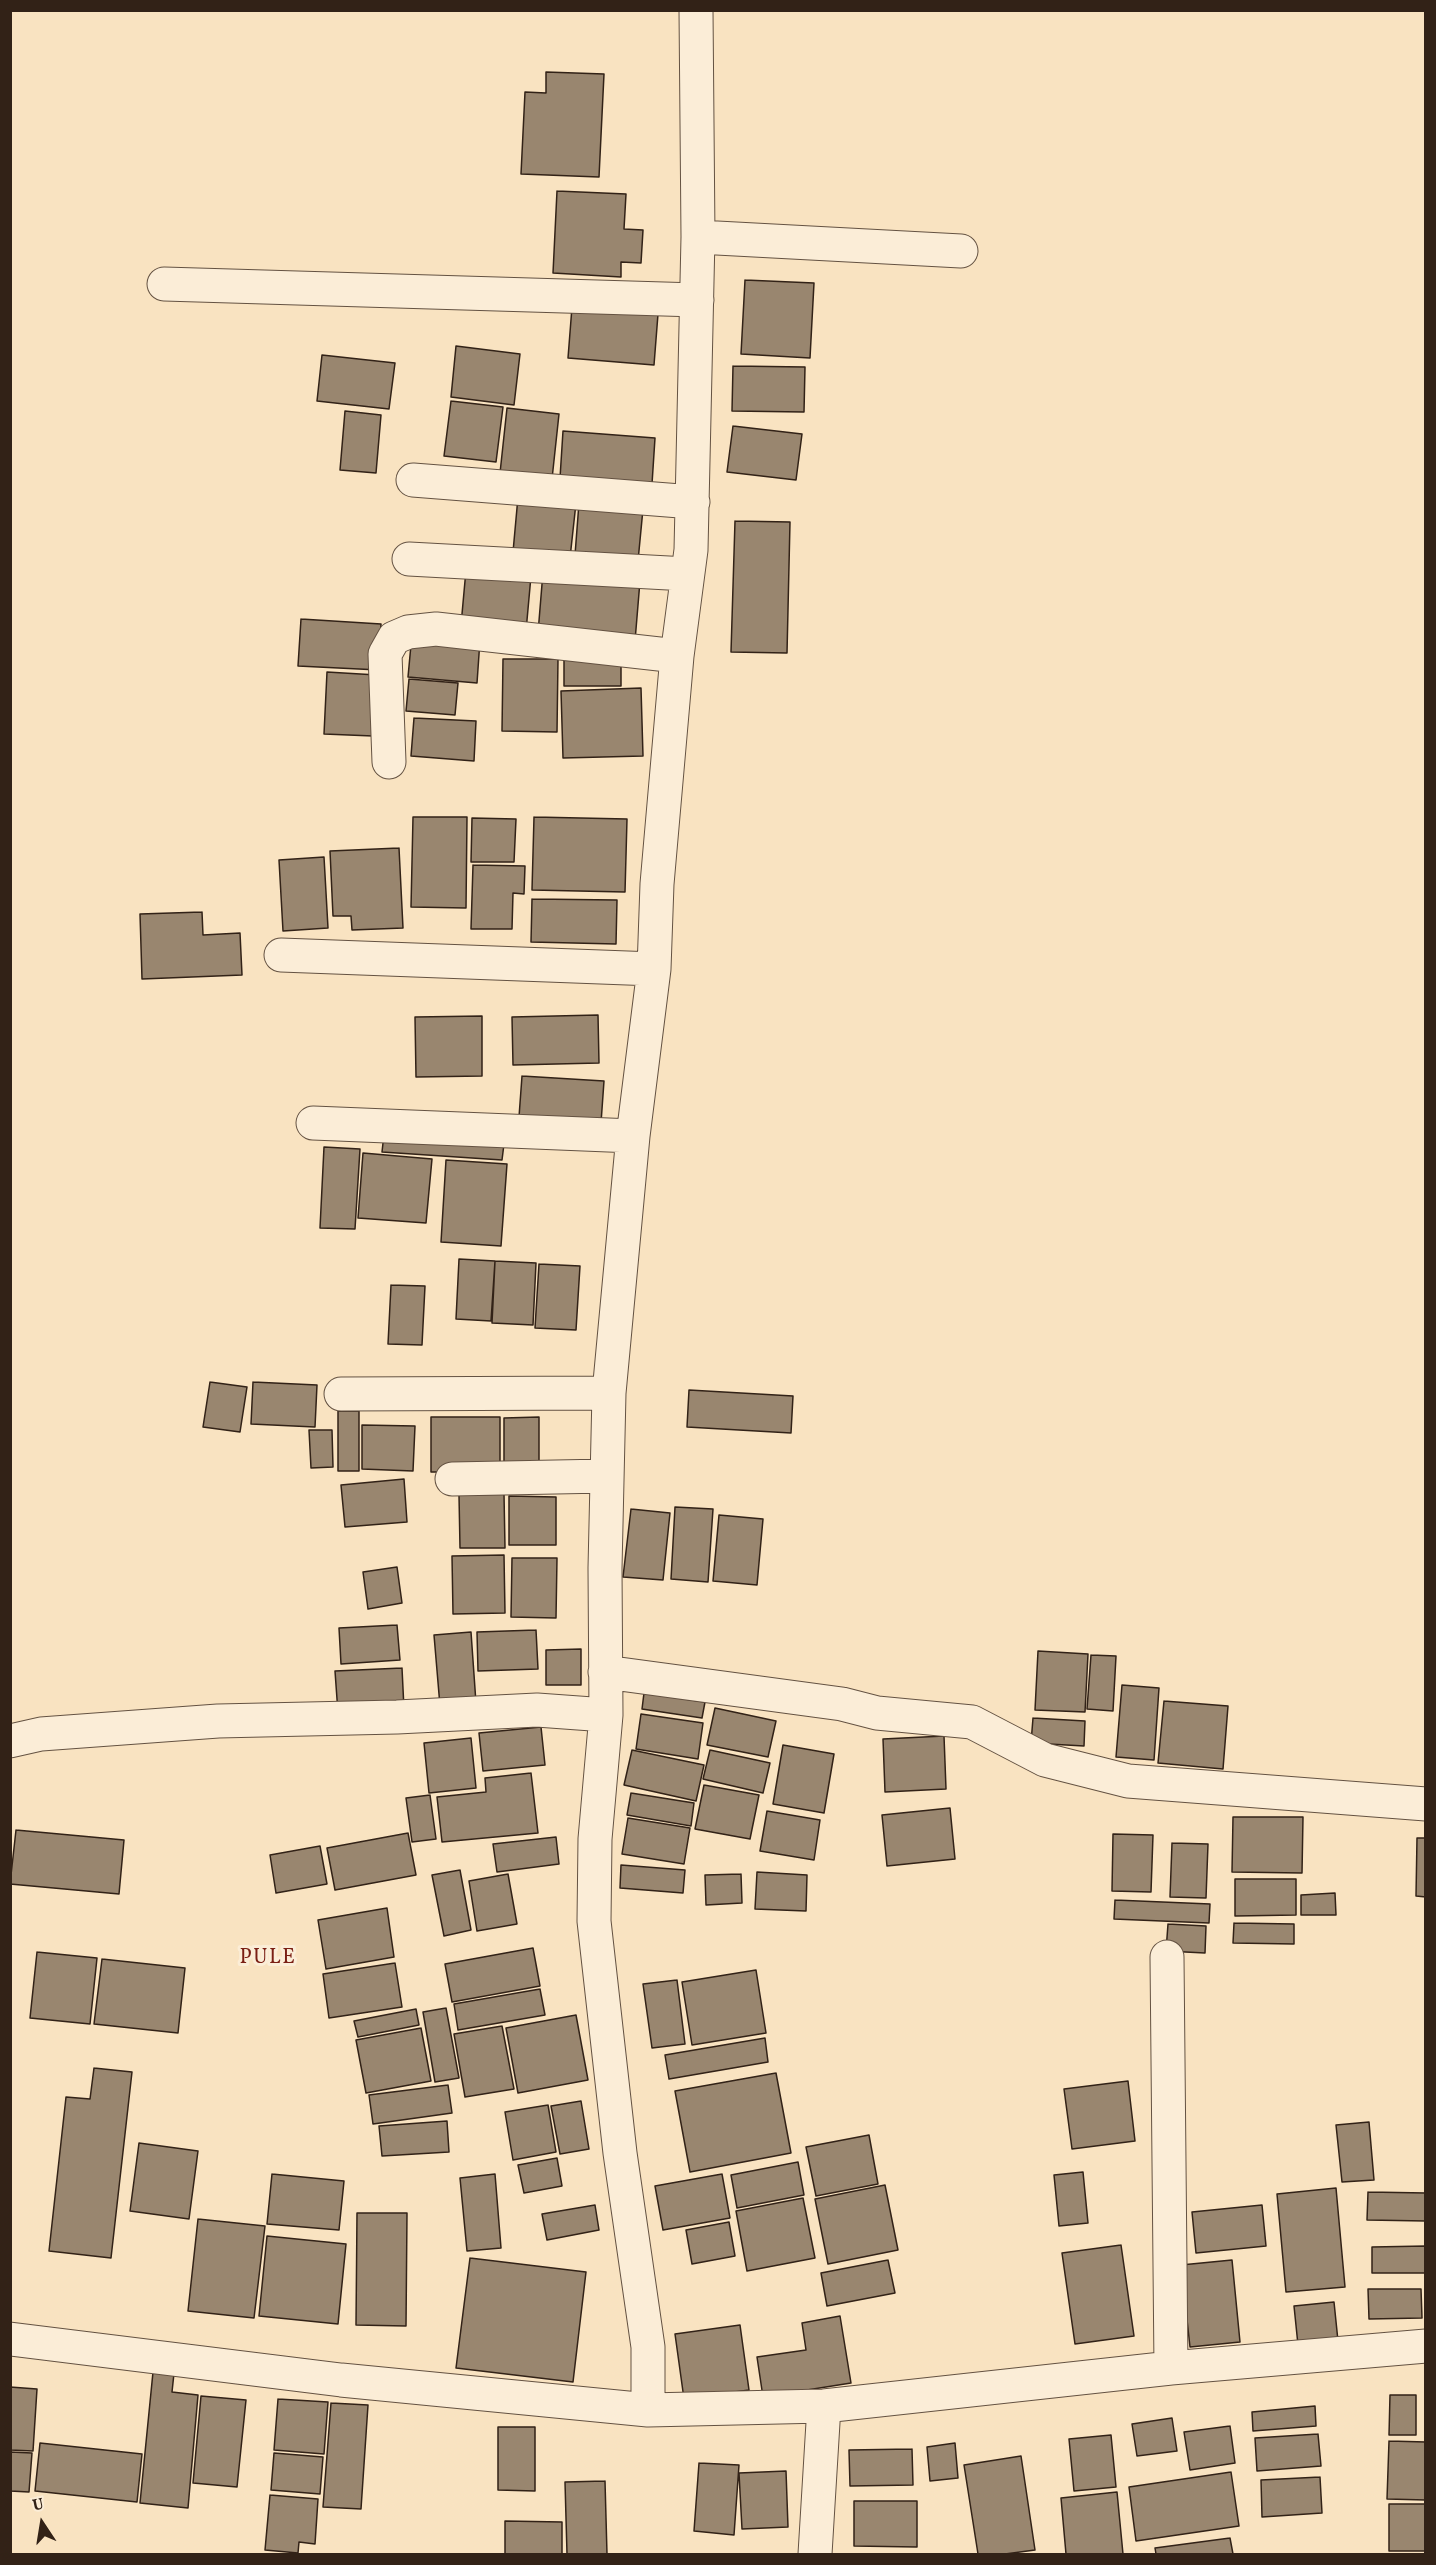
<!DOCTYPE html>
<html>
<head>
<meta charset="utf-8">
<style>
	body { margin:0 }
	#map { position:relative; width:1436px; height:2565px; overflow:hidden; background:#f9e3c1; font-family:Vollkorn,serif }
	canvas { display:block }
	.frame { position:absolute; inset:0; border:12px solid #322217; pointer-events:none }
	.north { position:absolute; left:12px; top:2493px; width:60px; height:60px; -webkit-text-stroke:4px #fbedd7; paint-order:stroke; rotate:348deg; font-size:16px; font-weight:700; line-height:24px; text-align:center; color:#322217 }
	.north::after { content:''; display:block; margin:auto; width:21px; height:27px; background:#322217; clip-path:polygon(50% 0,100% 100%,50% 72%,0 100%) }
</style>
</head>
<body>
<div id="map">
<canvas width="1436" height="2565"></canvas>
<div class="frame"></div>
<div class="north">U</div>
</div>
<script>
const g = document.querySelector('canvas').getContext('2d');
g.lineJoin = 'round';
function fill(path, color) { g.fillStyle = color; g.fill(path, 'evenodd'); }
const toPath = rows => new Path2D(rows.map(r => 'M' + r).join(''));
function trace(path, color, width, dash) { g.strokeStyle = color; g.lineWidth = width; g.lineCap = dash ? 'butt' : 'round'; g.setLineDash(dash || []); g.stroke(path); }
function write(font, color, halo, rows, align = 'center') {
  g.font = font + ' Vollkorn,serif'; g.lineWidth = 6; g.setLineDash([]); g.textBaseline = 'middle'; g.strokeStyle = halo; g.fillStyle = color; for (const [text, x, y, turn = 0] of rows) {
    g.save(); g.translate(x, y); g.rotate((+turn || 0) * Math.PI / 180); g.textAlign = isNaN(turn) ? turn : align; if (halo) g.strokeText(text, 0, 0); g.fillText(text, 0, 0); g.restore();
  }
}
const building = toPath([
	[546,72,604,74,599,177,521,174,525,92,546,93,546,72],
	[557,191,626,194,624,229,643,230,641,263,621,262,621,277,553,273,557,191],
	[745,280,814,283,810,358,741,354,745,280],
	[572,307,658,314,654,365,568,358,572,307],
	[456,346,520,354,514,405,451,397,456,346],
	[322,355,395,363,389,409,317,401,322,355],
	[733,366,805,367,804,412,732,411,733,366],
	[451,401,503,407,496,462,444,456,451,401],
	[507,408,559,414,552,479,500,473,507,408],
	[345,411,381,415,376,473,340,470,345,411],
	[733,426,802,434,796,480,727,472,733,426],
	[563,431,655,438,652,484,560,478,563,431],
	[518,497,576,503,570,558,513,552,518,497],
	[579,503,643,509,638,561,575,555,579,503],
	[735,521,790,522,787,653,731,652,735,521],
	[466,570,531,576,526,631,461,625,466,570],
	[543,572,640,581,635,641,538,633,543,572],
	[301,619,381,624,379,670,298,666,301,619],
	[412,634,480,640,477,683,408,677,412,634],
	[564,653,621,653,621,686,564,686,564,653],
	[503,659,558,659,557,732,502,731,503,659],
	[327,672,377,675,373,736,324,734,327,672],
	[409,679,458,683,455,715,406,711,409,679],
	[641,688,643,756,563,758,561,691,641,688],
	[414,718,476,721,474,761,411,756,414,718],
	[413,817,467,817,466,908,411,907,413,817],
	[534,817,627,819,625,892,532,890,534,817],
	[472,818,516,819,514,862,471,862,472,818],
	[399,848,403,928,352,930,351,916,333,916,330,851,399,848],
	[324,857,328,928,283,931,279,860,324,857],
	[473,865,525,866,524,894,513,893,512,929,471,929,473,865],
	[532,899,617,900,616,944,531,942,532,899],
	[202,912,203,935,240,933,242,975,142,979,140,914,202,912],
	[598,1015,599,1063,513,1065,512,1017,598,1015],
	[482,1016,482,1076,416,1077,415,1017,482,1016],
	[522,1076,604,1081,601,1123,519,1117,522,1076],
	[384,1134,504,1144,502,1160,382,1152,384,1134],
	[324,1147,360,1149,355,1229,320,1228,324,1147],
	[363,1153,432,1159,426,1223,358,1218,363,1153],
	[446,1160,507,1164,501,1246,441,1242,446,1160],
	[459,1259,495,1261,491,1321,456,1319,459,1259],
	[495,1261,536,1263,533,1325,492,1323,495,1261],
	[539,1264,580,1266,576,1330,535,1328,539,1264],
	[391,1285,425,1286,422,1345,388,1344,391,1285],
	[210,1382,247,1387,240,1432,203,1427,210,1382],
	[253,1382,317,1385,315,1427,251,1424,253,1382],
	[689,1390,793,1396,791,1433,687,1427,689,1390],
	[338,1411,359,1411,359,1471,338,1471,338,1411],
	[431,1417,500,1417,500,1472,431,1472,431,1417],
	[539,1417,539,1472,504,1472,504,1418,539,1417],
	[362,1425,415,1426,413,1471,362,1469,362,1425],
	[309,1430,332,1430,333,1467,311,1468,309,1430],
	[404,1479,407,1522,345,1527,341,1485,404,1479],
	[504,1494,505,1548,460,1548,459,1495,504,1494],
	[509,1496,556,1497,556,1545,509,1545,509,1496],
	[675,1507,713,1509,708,1582,671,1579,675,1507],
	[631,1509,670,1513,663,1580,623,1577,631,1509],
	[719,1515,763,1519,757,1585,713,1581,719,1515],
	[504,1555,505,1613,453,1614,452,1556,504,1555],
	[512,1558,557,1558,556,1618,511,1617,512,1558],
	[397,1567,402,1603,368,1609,363,1572,397,1567],
	[397,1625,400,1660,341,1664,339,1628,397,1625],
	[536,1630,538,1669,478,1671,477,1632,536,1630],
	[471,1632,476,1703,440,1706,434,1635,471,1632],
	[581,1649,581,1685,546,1685,546,1650,581,1649],
	[1038,1651,1088,1654,1085,1712,1035,1710,1038,1651],
	[1091,1655,1116,1656,1113,1711,1087,1709,1091,1655],
	[402,1668,404,1709,338,1713,335,1671,402,1668],
	[1122,1685,1159,1688,1154,1760,1116,1757,1122,1685],
	[644,1693,705,1702,702,1718,642,1709,644,1693],
	[1164,1701,1228,1706,1223,1769,1158,1763,1164,1701],
	[715,1708,776,1721,768,1757,707,1745,715,1708],
	[641,1714,703,1723,698,1759,636,1749,641,1714],
	[1033,1718,1085,1721,1084,1746,1031,1743,1033,1718],
	[541,1727,545,1765,483,1771,479,1733,541,1727],
	[944,1736,946,1789,885,1792,883,1739,944,1736],
	[471,1738,476,1788,429,1793,424,1743,471,1738],
	[783,1745,834,1754,824,1813,773,1804,783,1745],
	[632,1750,704,1765,696,1801,624,1785,632,1750],
	[710,1750,770,1763,763,1793,703,1779,710,1750],
	[531,1773,538,1833,442,1842,437,1797,486,1792,485,1778,531,1773],
	[704,1785,759,1795,750,1839,695,1829,704,1785],
	[631,1793,694,1803,691,1826,627,1815,631,1793],
	[430,1795,436,1839,412,1842,406,1798,430,1795],
	[950,1808,955,1859,887,1866,882,1815,950,1808],
	[767,1811,820,1820,814,1860,760,1851,767,1811],
	[1233,1817,1303,1817,1302,1873,1232,1872,1233,1817],
	[628,1818,690,1828,684,1864,622,1854,628,1818],
	[16,1830,124,1840,119,1894,10,1884,16,1830],
	[408,1833,416,1875,335,1890,327,1848,408,1833],
	[1113,1834,1153,1835,1151,1892,1112,1891,1113,1834],
	[556,1837,559,1864,497,1872,493,1844,556,1837],
	[1417,1838,1426,1838,1426,1897,1416,1896,1417,1838],
	[1172,1843,1208,1844,1206,1898,1170,1897,1172,1843],
	[320,1846,327,1884,276,1893,270,1855,320,1846],
	[621,1865,685,1870,683,1893,620,1888,621,1865],
	[460,1870,471,1930,444,1936,432,1875,460,1870],
	[757,1872,807,1875,806,1911,755,1909,757,1872],
	[508,1874,517,1924,477,1931,469,1881,508,1874],
	[741,1874,742,1903,706,1905,705,1875,741,1874],
	[1235,1879,1296,1879,1296,1915,1235,1916,1235,1879],
	[1335,1893,1336,1915,1301,1915,1301,1895,1335,1893],
	[1115,1900,1210,1904,1209,1923,1114,1919,1115,1900],
	[387,1908,394,1957,326,1969,318,1920,387,1908],
	[1234,1923,1294,1924,1294,1944,1233,1943,1234,1923],
	[1168,1924,1206,1926,1205,1953,1166,1951,1168,1924],
	[533,1948,540,1986,452,2002,445,1964,533,1948],
	[37,1952,97,1958,90,2024,30,2018,37,1952],
	[102,1959,185,1968,178,2033,94,2024,102,1959],
	[395,1963,402,2007,329,2018,323,1974,395,1963],
	[756,1970,766,2033,692,2045,682,1982,756,1970],
	[677,1980,685,2044,652,2048,643,1984,677,1980],
	[540,1989,545,2015,458,2030,454,2004,540,1989],
	[446,2008,459,2078,435,2082,423,2012,446,2008],
	[416,2009,419,2025,358,2037,354,2021,416,2009],
	[576,2015,588,2080,518,2093,506,2028,576,2015],
	[502,2026,514,2089,465,2097,454,2034,502,2026],
	[421,2028,431,2081,366,2093,356,2040,421,2028],
	[765,2038,768,2062,669,2079,665,2055,765,2038],
	[94,2068,132,2072,111,2258,49,2251,66,2097,90,2099,94,2068],
	[776,2073,791,2153,690,2172,675,2091,776,2073],
	[1128,2081,1135,2141,1072,2149,1064,2089,1128,2081],
	[448,2085,452,2113,373,2124,369,2095,448,2085],
	[581,2101,589,2149,560,2154,551,2106,581,2101],
	[548,2105,556,2152,513,2160,505,2112,548,2105],
	[447,2121,449,2152,382,2156,379,2126,447,2121],
	[1369,2122,1374,2180,1342,2182,1336,2125,1369,2122],
	[869,2135,878,2184,816,2196,806,2147,869,2135],
	[139,2143,198,2151,189,2219,130,2211,139,2143],
	[557,2158,562,2186,524,2193,518,2165,557,2158],
	[798,2162,804,2195,737,2208,731,2175,798,2162],
	[1083,2172,1088,2223,1059,2226,1054,2175,1083,2172],
	[272,2174,344,2181,339,2230,267,2224,272,2174],
	[495,2174,501,2248,467,2251,460,2178,495,2174],
	[722,2174,730,2218,663,2230,655,2186,722,2174],
	[885,2185,898,2250,828,2264,815,2199,885,2185],
	[1336,2188,1345,2287,1286,2292,1277,2194,1336,2188],
	[1368,2192,1426,2193,1426,2221,1367,2220,1368,2192],
	[803,2198,815,2258,747,2271,736,2211,803,2198],
	[595,2205,599,2230,547,2240,542,2214,595,2205],
	[1262,2205,1266,2246,1196,2253,1192,2212,1262,2205],
	[357,2213,407,2213,406,2326,356,2325,357,2213],
	[198,2219,265,2226,254,2318,188,2311,198,2219],
	[729,2222,735,2256,692,2264,686,2230,729,2222],
	[267,2236,346,2244,338,2324,259,2316,267,2236],
	[1121,2245,1134,2336,1075,2344,1062,2253,1121,2245],
	[1426,2246,1426,2273,1372,2273,1372,2247,1426,2246],
	[470,2258,586,2272,573,2382,456,2368,470,2258],
	[888,2260,895,2293,827,2306,821,2273,888,2260],
	[1232,2260,1240,2342,1190,2347,1181,2265,1232,2260],
	[1368,2289,1421,2289,1422,2318,1369,2319,1368,2289],
	[1334,2302,1338,2341,1298,2345,1294,2306,1334,2302],
	[840,2316,851,2383,763,2397,757,2357,806,2350,802,2323,840,2316],
	[740,2325,749,2390,684,2399,675,2334,740,2325],
	[154,2362,175,2364,172,2392,198,2395,188,2508,140,2503,154,2362],
	[10,2387,37,2389,33,2451,10,2450,10,2387],
	[1390,2395,1416,2395,1416,2435,1389,2435,1390,2395],
	[201,2396,246,2400,237,2487,193,2483,201,2396],
	[278,2399,328,2402,324,2454,274,2450,278,2399],
	[331,2403,368,2405,361,2509,323,2507,331,2403],
	[1315,2406,1316,2426,1253,2431,1252,2412,1315,2406],
	[1172,2418,1177,2451,1137,2456,1132,2424,1172,2418],
	[1230,2426,1235,2463,1190,2470,1184,2432,1230,2426],
	[498,2427,535,2427,535,2491,498,2490,498,2427],
	[1318,2434,1321,2466,1257,2471,1255,2438,1318,2434],
	[1111,2435,1116,2487,1074,2491,1069,2439,1111,2435],
	[1389,2441,1426,2442,1426,2500,1387,2499,1389,2441],
	[40,2443,142,2454,137,2502,35,2491,40,2443],
	[955,2443,958,2478,930,2481,927,2447,955,2443],
	[912,2449,913,2485,850,2486,849,2450,912,2449],
	[10,2452,32,2453,29,2492,10,2491,10,2452],
	[274,2453,323,2457,320,2494,271,2490,274,2453],
	[1021,2456,1035,2550,1005,2554,978,2554,964,2465,1021,2456],
	[699,2463,739,2465,734,2535,694,2531,699,2463],
	[786,2471,788,2527,742,2529,739,2473,786,2471],
	[1231,2472,1239,2526,1136,2541,1129,2487,1231,2472],
	[1320,2477,1322,2513,1262,2517,1261,2480,1320,2477],
	[605,2481,607,2554,567,2554,565,2482,605,2481],
	[1117,2492,1123,2554,1066,2554,1061,2498,1117,2492],
	[270,2495,318,2499,315,2544,299,2542,298,2553,265,2550,270,2495],
	[854,2501,917,2501,917,2547,854,2546,854,2501],
	[1389,2504,1426,2504,1425,2551,1389,2551,1389,2504],
	[505,2521,562,2522,562,2554,505,2554,505,2521],
	[1230,2538,1233,2554,1156,2554,1155,2548,1230,2538]
]);
fill(building, '#99866f');
trace(building, '#322217', 1.5);
const minor = toPath([
	[698,237,961,251],
	[164,284,697,300],
	[413,480,693,502],
	[409,559,687,574],
	[389,762,385,654,394,638,408,632,436,629,677,656],
	[281,955,654,969],
	[313,1123,633,1136],
	[341,1394,609,1393],
	[452,1479,607,1476],
	[605,1672,842,1704,877,1713,972,1722,1045,1760,1128,1781,1426,1804],
	[10,1741,41,1734,218,1721,397,1717,537,1710,606,1715],
	[1167,1957,1171,2368],
	[10,2339,341,2380,648,2410,824,2406,1171,2368,1426,2346],
	[648,2410,648,2347,620,2153,594,1921,595,1839,606,1715,605,1568,609,1393,633,1136,654,969,657,884,677,656,691,550,698,237,696,10],
	[815,2554,824,2406]
]);
trace(minor, '#645242', 35);
trace(minor, '#fbedd7', 33);
g.letterSpacing = '1.5px';
write('21px', '#7a1f14', '#fbedd7', [
	["PULE",268,1959]
]);
g.letterSpacing = '0px';
</script>
</body>
</html>
